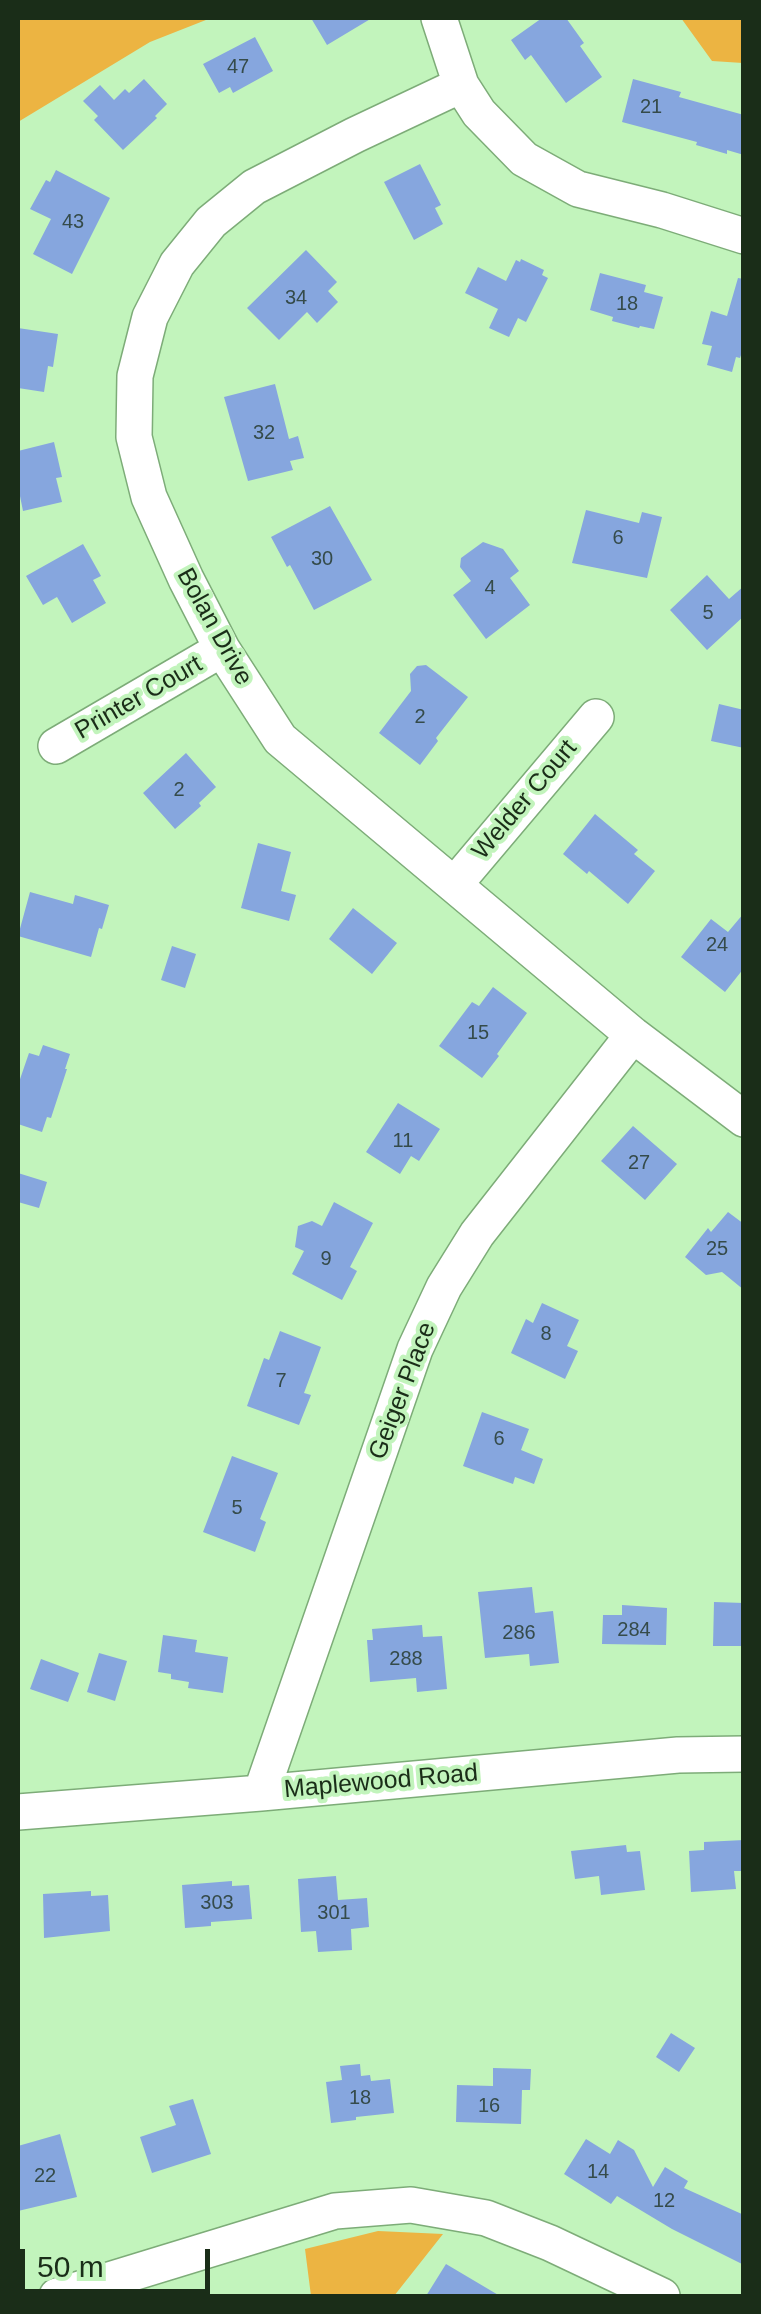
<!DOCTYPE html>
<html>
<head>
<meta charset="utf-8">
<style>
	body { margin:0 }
	#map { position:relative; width:761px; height:2314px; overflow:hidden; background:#c2f4bc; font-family:Arial,sans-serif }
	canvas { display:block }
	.frame { position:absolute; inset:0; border:20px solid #1a2d18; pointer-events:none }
	.scale { position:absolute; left:20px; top:2249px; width:190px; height:45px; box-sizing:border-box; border:5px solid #1a2d18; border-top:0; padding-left:12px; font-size:30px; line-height:35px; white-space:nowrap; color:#1a2d18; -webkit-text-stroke:8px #c2f4bc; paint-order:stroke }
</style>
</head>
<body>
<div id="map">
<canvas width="761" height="2314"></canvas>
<div class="frame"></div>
<div class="scale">50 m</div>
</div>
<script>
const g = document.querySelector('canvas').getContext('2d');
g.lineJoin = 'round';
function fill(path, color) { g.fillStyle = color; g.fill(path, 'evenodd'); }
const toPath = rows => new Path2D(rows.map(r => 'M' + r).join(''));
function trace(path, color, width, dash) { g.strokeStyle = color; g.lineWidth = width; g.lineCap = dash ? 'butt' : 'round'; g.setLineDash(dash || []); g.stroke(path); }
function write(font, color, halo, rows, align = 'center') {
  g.font = font + ' Arial,sans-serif'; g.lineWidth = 8; g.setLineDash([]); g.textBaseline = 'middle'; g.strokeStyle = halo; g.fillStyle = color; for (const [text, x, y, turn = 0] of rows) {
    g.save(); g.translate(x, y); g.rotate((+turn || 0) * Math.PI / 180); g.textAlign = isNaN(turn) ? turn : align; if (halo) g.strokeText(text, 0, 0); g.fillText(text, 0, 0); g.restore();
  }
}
fill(toPath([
	[18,18,211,18,150,42,18,122],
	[681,18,743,18,743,63,712,61],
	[378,2231,443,2234,394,2296,311,2296,305,2249]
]), '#ecb442');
fill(toPath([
	[311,18,372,18,327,45],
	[542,18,566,18,584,43,580,46,602,77,566,103,531,55,525,60,511,40],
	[255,37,273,71,233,93,230,87,219,93,203,64],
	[144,79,167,104,155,116,157,118,123,150,94,120,98,116,83,101,100,85,114,100,125,89,129,93],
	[633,79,681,92,679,97,744,115,744,155,727,150,727,154,696,145,697,142,622,122],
	[420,164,441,205,435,208,443,224,414,240,384,182],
	[56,170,110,198,72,274,33,254,51,219,30,209,46,180,50,182],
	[306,250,337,282,328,291,338,302,317,323,307,312,279,340,247,308],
	[521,259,544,270,542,275,548,278,526,322,518,318,509,337,489,328,498,309,465,293,478,267,506,281,516,260,520,262],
	[600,273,646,285,644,292,663,297,654,329,640,326,639,328,612,321,613,317,590,310],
	[738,278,744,279,744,346,740,358,736,357,732,372,707,365,712,346,702,344,711,311,727,316],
	[18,328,58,334,53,367,48,366,44,392,18,388],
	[275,384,289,439,298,436,304,458,290,461,293,470,248,481,224,397],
	[54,442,62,477,56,478,62,502,23,511,18,486,18,451],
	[330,506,372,580,314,610,290,565,287,567,271,537],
	[586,510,639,523,642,512,662,517,647,578,572,563],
	[483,542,503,549,519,571,510,578,530,605,486,639,453,595,471,581,460,567,461,558],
	[83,544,101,576,93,580,106,603,72,623,57,597,43,605,26,576],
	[707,575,729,599,744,586,744,616,707,650,670,610],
	[426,665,468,697,436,738,438,741,420,765,379,733,411,691,410,674,417,666],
	[719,704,744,710,744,748,711,741],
	[186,753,216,787,199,803,201,806,175,829,143,793],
	[595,814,638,850,634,854,655,871,628,904,589,871,587,874,563,854],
	[258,843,291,852,281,891,296,895,289,921,241,908],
	[30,892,73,904,75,895,109,905,102,929,99,928,91,957,18,936],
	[353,908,397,943,372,974,329,939],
	[744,913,744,968,725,992,681,957,711,919,728,932],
	[172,946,196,954,185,988,161,980],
	[493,987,527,1013,497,1054,499,1056,482,1078,439,1046,472,1002,479,1006],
	[43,1045,70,1054,65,1069,67,1069,51,1118,47,1117,42,1132,18,1124,18,1085,29,1053,39,1056],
	[398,1103,440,1129,419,1161,411,1156,400,1174,366,1152],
	[633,1126,677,1164,645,1200,601,1161],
	[18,1173,47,1182,39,1208,18,1202],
	[334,1202,373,1223,350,1267,357,1271,342,1300,292,1274,304,1251,295,1247,298,1226,312,1221,322,1226],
	[728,1212,744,1224,744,1290,722,1272,706,1275,685,1257,708,1228,711,1232],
	[542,1303,579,1320,567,1346,578,1351,565,1379,511,1353,526,1319,533,1323],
	[280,1331,321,1347,304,1393,311,1395,299,1425,247,1406,264,1358,269,1360],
	[482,1412,529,1429,521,1450,543,1459,534,1484,515,1477,513,1484,463,1466],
	[232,1456,278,1473,260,1519,266,1522,255,1552,203,1532],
	[532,1587,535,1613,553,1611,559,1663,530,1666,529,1654,485,1658,478,1592],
	[714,1602,744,1603,744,1646,713,1646],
	[622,1605,667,1608,666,1645,602,1644,603,1615,622,1615],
	[422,1625,423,1637,442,1636,447,1689,417,1692,416,1678,370,1682,367,1640,373,1640,372,1629],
	[163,1635,197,1640,195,1652,228,1657,223,1693,188,1688,189,1682,171,1679,171,1674,158,1672],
	[99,1653,127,1661,115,1701,87,1692],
	[41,1659,79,1673,68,1702,30,1689],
	[744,1840,744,1871,734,1871,736,1889,691,1892,689,1851,704,1850,704,1842],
	[626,1845,627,1852,640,1851,645,1890,601,1895,599,1876,575,1879,571,1851],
	[336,1876,338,1900,367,1898,369,1927,351,1929,352,1950,318,1952,316,1931,301,1932,298,1879],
	[232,1881,232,1886,249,1885,252,1919,211,1922,211,1926,185,1928,182,1885],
	[91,1891,91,1896,108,1895,110,1931,44,1938,43,1894],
	[671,2033,695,2048,679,2072,656,2057],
	[360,2064,361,2076,370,2075,371,2081,390,2079,394,2113,356,2117,356,2120,331,2123,326,2082,342,2080,340,2066],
	[493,2068,531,2069,530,2090,522,2090,521,2124,456,2122,457,2085,493,2086],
	[193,2099,211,2154,152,2173,140,2137,176,2125,169,2106],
	[60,2134,77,2197,18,2211,18,2146],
	[586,2139,610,2154,618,2140,634,2150,653,2187,665,2167,688,2181,684,2188,744,2215,744,2265,672,2229,617,2196,611,2204,564,2174],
	[446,2264,500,2296,426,2296]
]), '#86a6de');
const minor = toPath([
	[439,18,461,85,479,113,524,159,578,189,662,210,744,236],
	[461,85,355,135,254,187,211,222,177,264,150,317,135,376,134,437,149,497,186,579,222,649,280,739,633,1035,744,1119],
	[56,746,222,649],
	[455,884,596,717],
	[261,1793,415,1349,444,1287,477,1234,633,1035],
	[18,1812,261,1793,678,1755,744,1754],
	[57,2296,335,2211,411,2205,486,2218,550,2243,662,2296]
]);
trace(minor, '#7dac78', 38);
trace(minor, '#fff', 35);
write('20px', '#354b4a', null, [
	["47",238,67],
	["21",651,107],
	["43",73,222],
	["34",296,298],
	["18",627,304],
	["32",264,433],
	["6",618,538],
	["30",322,559],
	["4",490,588],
	["5",708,613],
	["2",420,717],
	["2",179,790],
	["24",717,945],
	["15",478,1033],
	["11",403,1141],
	["27",639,1163],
	["25",717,1249],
	["9",326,1259],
	["8",546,1334],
	["7",281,1381],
	["6",499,1439],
	["5",237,1508],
	["284",634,1630],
	["286",519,1633],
	["288",406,1659],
	["303",217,1903],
	["301",334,1913],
	["18",360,2098],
	["16",489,2106],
	["14",598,2172],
	["22",45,2176],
	["12",664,2201]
]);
write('25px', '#1a2d18', '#c2f4bc', [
	["Bolan Drive",214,627,61],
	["Printer Court",139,698,-30],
	["Welder Court",525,800,-50],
	["Geiger Place",403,1391,-69],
	["Maplewood Road",381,1782,-5]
]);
</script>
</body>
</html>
